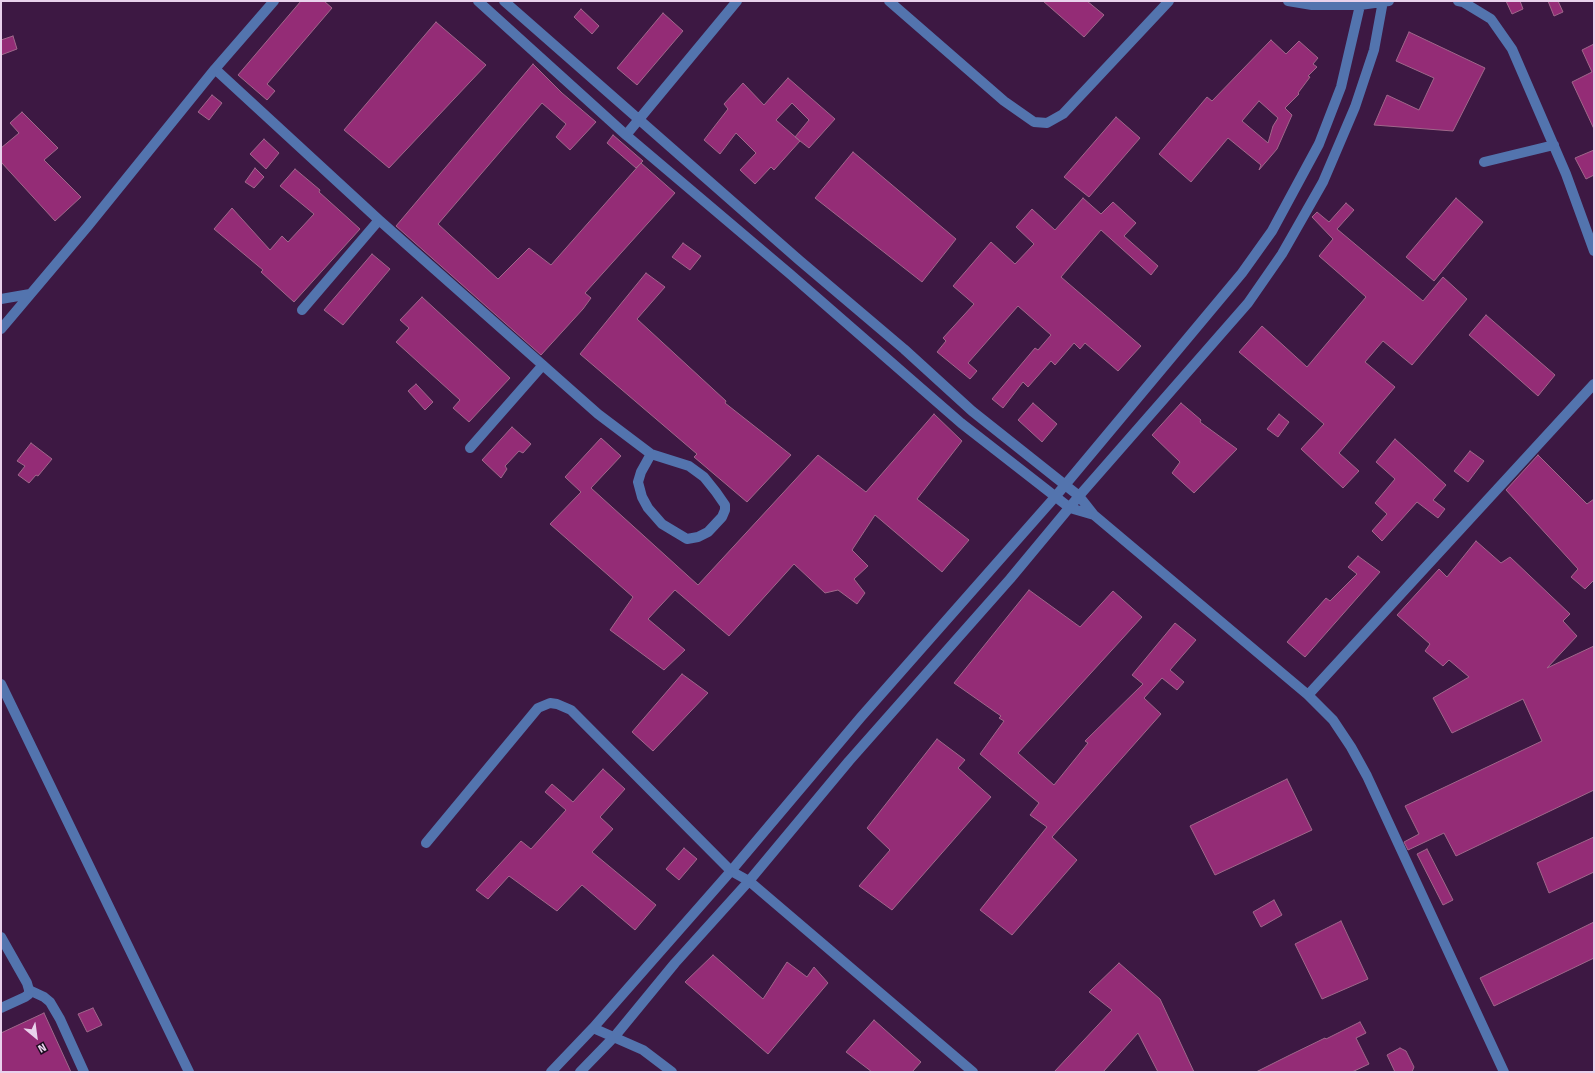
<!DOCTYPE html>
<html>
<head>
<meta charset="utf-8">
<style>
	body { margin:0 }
	#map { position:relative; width:1595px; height:1073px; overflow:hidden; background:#3d1843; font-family:"Fira Sans",sans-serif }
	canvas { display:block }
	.frame { position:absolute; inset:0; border:2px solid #e9d2ec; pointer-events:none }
	.north { position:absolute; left:16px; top:1017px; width:40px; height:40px; -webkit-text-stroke:3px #1b0b1e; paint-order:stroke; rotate:151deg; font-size:11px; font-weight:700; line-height:16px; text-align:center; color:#e9d2ec }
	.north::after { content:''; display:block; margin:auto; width:14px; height:18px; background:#e9d2ec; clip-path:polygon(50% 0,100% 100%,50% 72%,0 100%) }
</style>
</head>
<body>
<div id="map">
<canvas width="1595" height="1073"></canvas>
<div class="frame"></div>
<div class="north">N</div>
</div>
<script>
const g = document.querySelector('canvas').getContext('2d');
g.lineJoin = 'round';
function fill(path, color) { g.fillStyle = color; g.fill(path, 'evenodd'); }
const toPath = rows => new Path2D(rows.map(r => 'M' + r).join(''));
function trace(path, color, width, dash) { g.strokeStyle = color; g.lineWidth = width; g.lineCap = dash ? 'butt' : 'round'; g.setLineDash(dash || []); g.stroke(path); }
const building = toPath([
	[301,1,324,1,332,8,267,84,275,91,267,100,238,75,301,1],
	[1043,1,1087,1,1104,15,1084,37,1043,1],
	[1506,1,1520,1,1523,9,1512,14,1506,1],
	[1548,1,1558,1,1563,12,1554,16,1548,1],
	[581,9,599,26,592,34,574,17,581,9],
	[663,13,683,31,637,85,617,68,663,13],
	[436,22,486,65,389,168,344,130,436,22],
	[1409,32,1485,68,1453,131,1374,125,1387,95,1419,110,1434,78,1396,61,1409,32],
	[13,36,17,49,1,55,1,40,13,36],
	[1271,40,1286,54,1299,41,1318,58,1313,64,1317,67,1308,76,1310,77,1298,93,1299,94,1285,108,1292,115,1277,149,1259,170,1261,165,1228,138,1191,182,1159,154,1207,97,1212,101,1271,40],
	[1259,101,1278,118,1273,126,1268,143,1242,121,1259,101],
	[1594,44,1594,129,1572,82,1592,72,1582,50,1594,44],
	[533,64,562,93,596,122,570,150,556,137,566,124,542,103,438,224,498,279,529,248,551,265,641,163,675,193,585,293,591,298,583,309,541,355,396,226,533,64],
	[788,78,835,119,809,148,795,137,809,120,792,103,776,120,800,141,774,170,771,167,755,184,740,170,756,153,736,133,720,154,704,140,728,109,724,104,743,83,764,105,788,78],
	[212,95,222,103,209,120,198,112,212,95],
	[22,112,58,148,44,160,81,197,55,221,1,162,1,148,19,133,10,123,22,112],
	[1116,117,1140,138,1089,197,1064,177,1116,117],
	[613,135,643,161,636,168,607,143,613,135],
	[264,139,279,153,266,169,250,154,264,139],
	[1594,150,1594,175,1586,179,1575,158,1594,150],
	[853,152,956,239,922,282,815,198,853,152],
	[255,168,264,177,254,188,245,182,255,168],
	[295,169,320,190,319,192,360,229,294,302,261,272,263,270,214,229,232,208,270,250,282,236,288,242,314,214,280,186,295,169],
	[1083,198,1101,214,1113,202,1136,223,1124,236,1158,266,1151,275,1101,230,1061,277,1141,346,1118,371,1085,343,1080,349,1074,343,1055,365,1051,361,1028,387,1023,382,1003,408,992,399,1035,348,1038,350,1051,335,1018,306,968,363,977,371,970,379,937,352,946,341,943,338,974,304,953,286,991,242,1015,264,1034,244,1016,227,1032,209,1055,230,1083,198],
	[1456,198,1483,222,1434,281,1406,257,1456,198],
	[1346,203,1354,210,1337,229,1423,301,1443,277,1467,299,1412,365,1383,341,1365,362,1395,387,1339,453,1359,471,1343,488,1301,449,1324,424,1239,352,1262,326,1307,367,1366,297,1319,256,1333,239,1312,217,1317,212,1329,222,1346,203],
	[683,243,701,256,690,270,672,257,683,243],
	[372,254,390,269,343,325,324,310,372,254],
	[646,273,665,287,637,319,726,401,725,403,791,455,747,502,694,457,697,454,580,354,646,273],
	[422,297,510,378,469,422,453,408,460,400,396,342,409,328,400,320,422,297],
	[1486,315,1555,375,1538,396,1469,335,1486,315],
	[416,384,433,402,425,410,408,391,416,384],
	[1033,403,1057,424,1042,442,1018,420,1033,403],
	[1181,403,1201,420,1200,422,1237,449,1194,493,1172,473,1180,462,1152,435,1181,403],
	[934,414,962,441,917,499,969,540,942,572,875,515,852,550,868,566,854,579,865,593,857,604,838,590,825,593,794,564,729,636,675,590,648,619,685,650,664,670,610,630,633,597,550,524,581,492,565,477,601,438,621,456,591,488,698,585,818,455,866,492,934,414],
	[1279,414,1289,422,1278,437,1267,429,1279,414],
	[512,427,531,444,523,453,519,451,505,466,507,469,501,478,482,460,512,427],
	[1395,439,1446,485,1433,500,1445,509,1438,518,1417,502,1382,541,1372,531,1387,514,1375,503,1395,479,1376,462,1395,439],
	[31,443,52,459,38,476,36,475,29,483,18,475,25,466,17,461,31,443],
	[1470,451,1484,461,1468,482,1454,471,1470,451],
	[1538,455,1587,504,1594,499,1594,580,1585,589,1571,577,1578,569,1506,490,1538,455],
	[1476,541,1501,563,1510,557,1570,614,1563,621,1577,636,1547,668,1594,646,1594,790,1456,856,1444,833,1408,850,1404,842,1419,834,1405,806,1542,741,1523,699,1452,733,1433,698,1469,677,1449,660,1443,666,1425,651,1430,644,1397,615,1439,569,1447,577,1476,541],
	[1358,556,1380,572,1305,657,1287,642,1326,598,1330,601,1357,574,1348,567,1358,556],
	[1029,590,1080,627,1113,591,1142,617,1018,753,1054,785,1088,743,1085,741,1143,684,1132,675,1175,623,1196,640,1170,670,1184,682,1177,690,1162,678,1144,698,1161,714,1052,837,1077,860,1012,935,980,910,1047,827,1030,815,1039,803,980,754,1004,721,999,718,1001,716,954,683,1029,590],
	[682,674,708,693,653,751,632,732,682,674],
	[937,739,965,760,958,768,991,797,892,910,859,886,890,850,867,828,937,739],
	[603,769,625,789,600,817,613,829,592,852,656,905,635,930,582,885,557,911,509,876,488,899,476,890,521,841,531,849,566,810,545,792,552,784,573,802,603,769],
	[1287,779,1312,830,1215,875,1190,826,1287,779],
	[1594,837,1594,872,1549,893,1537,863,1594,837],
	[684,848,697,859,679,880,666,869,684,848],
	[1427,849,1453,900,1443,905,1417,854,1427,849],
	[1274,900,1282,915,1261,927,1253,912,1274,900],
	[1341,921,1368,979,1322,999,1295,944,1341,921],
	[1594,922,1594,958,1494,1006,1480,978,1594,922],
	[713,955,763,999,787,962,807,977,814,967,828,983,768,1054,685,982,713,955],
	[1119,963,1160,999,1194,1072,1158,1072,1138,1033,1103,1072,1054,1072,1112,1010,1089,992,1119,963],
	[93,1008,102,1025,87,1032,78,1014,93,1008],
	[44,1013,71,1072,1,1072,1,1033,44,1013],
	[874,1020,921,1062,912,1072,872,1072,846,1052,874,1020],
	[1360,1022,1366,1033,1356,1038,1369,1064,1352,1072,1256,1072,1290,1055,1325,1038,1326,1039,1360,1022],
	[1400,1048,1406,1051,1414,1067,1412,1072,1395,1072,1387,1055,1400,1048]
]);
fill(building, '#942c76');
trace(building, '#a0678b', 1);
trace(toPath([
	[478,1,626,135,790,274,961,423,1070,508,1094,515],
	[504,1,799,260,904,349,972,411,1079,496,1094,515,1308,695,1333,720,1351,747,1367,776,1504,1072],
	[889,1,1004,101,1034,122,1047,123,1063,114,1169,1],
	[1288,1,1312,5,1360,5,1389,1],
	[1458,1,1463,2,1491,19,1512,49,1566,174,1594,251],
	[215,69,379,220,598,414,651,454,689,466,704,477,716,492,725,505,725,510,722,517,708,532,698,537,687,539,662,524,648,508,642,497,638,482,641,472,651,454],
	[626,135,737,1],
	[1484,162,1554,145],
	[1,299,30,294],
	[302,310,379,220],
	[1,329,88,226,215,69,274,1],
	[470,448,542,366],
	[1,684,189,1072],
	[1308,695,1594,384],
	[426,843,538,708,550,703,557,704,571,710,731,871,749,881,973,1072],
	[1,937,27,983,29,990,29,994,25,997,1,1008],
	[29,990,44,997,50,1002,60,1019,84,1072],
	[593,1028,643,1050,672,1072],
	[551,1072,593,1028,731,871,861,717,1055,497,1242,273,1272,231,1319,144,1341,87,1361,1],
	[580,1072,615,1036,675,963,749,881,849,761,1010,579,1079,496,1248,303,1282,254,1323,182,1355,107,1374,50,1383,1]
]), '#5374ae', 10);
</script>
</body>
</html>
